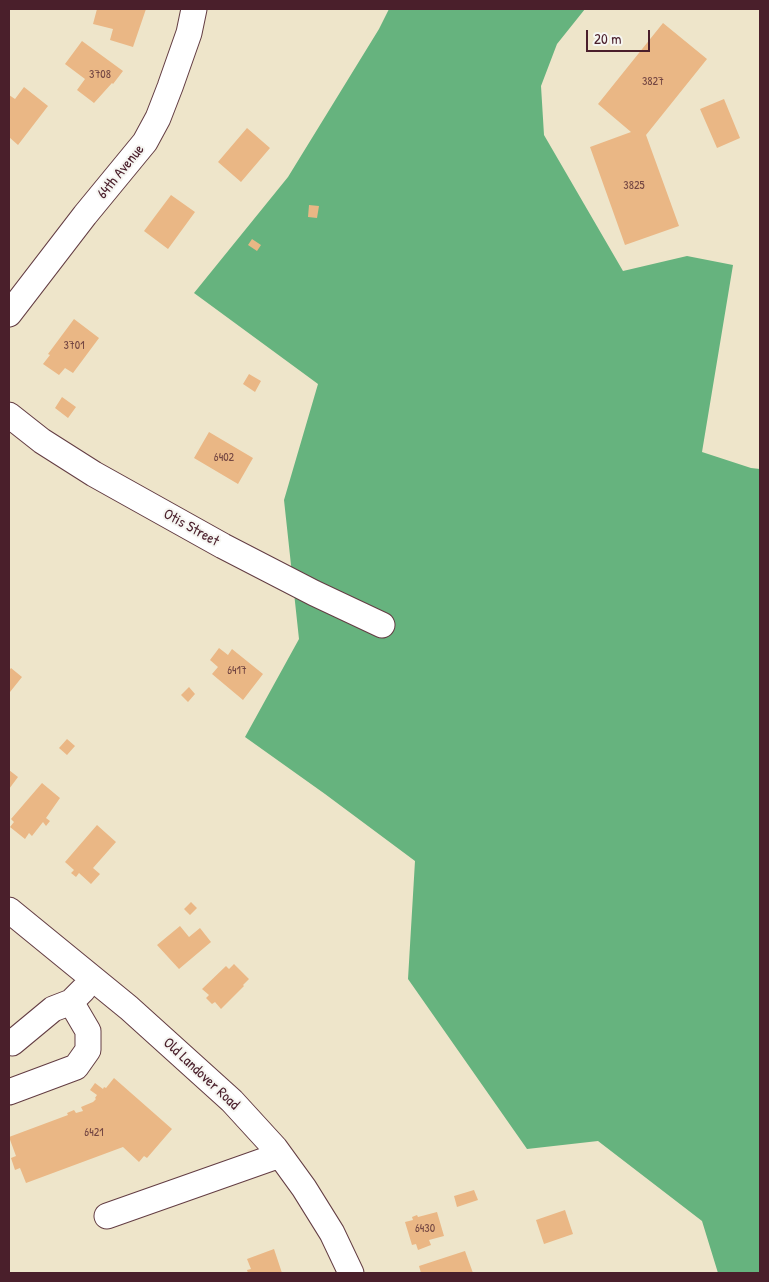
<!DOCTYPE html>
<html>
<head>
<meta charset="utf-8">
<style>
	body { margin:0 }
	#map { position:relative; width:769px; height:1282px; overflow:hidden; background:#eee5ca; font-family:"Patrick Hand",sans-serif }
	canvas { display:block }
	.frame { position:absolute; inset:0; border:10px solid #4a1f2b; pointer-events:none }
	.scale { position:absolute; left:586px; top:30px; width:64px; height:22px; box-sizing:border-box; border:2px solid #4a1f2b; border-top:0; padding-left:6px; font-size:15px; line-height:18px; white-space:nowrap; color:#4a1f2b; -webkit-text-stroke:4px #f6f6f2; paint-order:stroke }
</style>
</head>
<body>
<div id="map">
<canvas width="769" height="1282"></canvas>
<div class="frame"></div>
<div class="scale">20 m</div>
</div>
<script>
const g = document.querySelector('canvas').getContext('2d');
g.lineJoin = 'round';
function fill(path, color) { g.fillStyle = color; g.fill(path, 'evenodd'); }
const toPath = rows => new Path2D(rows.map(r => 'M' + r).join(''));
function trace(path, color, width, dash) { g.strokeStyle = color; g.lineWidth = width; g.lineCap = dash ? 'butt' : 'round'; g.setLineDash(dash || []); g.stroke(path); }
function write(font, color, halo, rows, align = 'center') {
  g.font = font + ' "Patrick Hand",sans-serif'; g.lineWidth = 4; g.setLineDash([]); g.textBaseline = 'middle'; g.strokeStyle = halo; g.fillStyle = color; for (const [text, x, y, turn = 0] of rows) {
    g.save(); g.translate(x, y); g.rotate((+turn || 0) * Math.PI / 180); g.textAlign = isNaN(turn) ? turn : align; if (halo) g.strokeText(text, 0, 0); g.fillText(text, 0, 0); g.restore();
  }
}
fill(toPath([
	[389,9,585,9,557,44,541,86,544,135,623,271,687,256,733,265,702,452,751,468,760,469,760,1273,718,1273,702,1221,598,1141,527,1149,408,979,415,861,325,794,245,737,299,639,284,500,318,384,194,293,288,177,379,29]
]), '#66b37e');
fill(toPath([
	[97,9,146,9,133,47,110,40,113,29,93,24],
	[663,23,707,59,646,135,679,226,625,245,590,147,631,132,598,104],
	[82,41,123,71,113,84,112,83,94,103,77,90,85,79,65,64],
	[24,87,48,106,18,145,9,137,9,95,15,99],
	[724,99,740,138,717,148,700,109],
	[247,128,270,148,241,182,218,162],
	[171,195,195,212,168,249,144,231],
	[309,205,319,206,317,218,308,217],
	[252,239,261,245,257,251,248,245],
	[74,319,99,338,73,373,65,368,59,375,43,364,50,355,48,354],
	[249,374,261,381,255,392,243,384],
	[62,397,76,407,68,418,55,408],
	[209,432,253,458,238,484,194,458],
	[219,648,228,655,232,649,263,674,243,700,212,674,218,667,210,660],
	[11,668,22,677,10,692,9,691,9,671],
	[189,687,195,694,188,702,181,695],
	[67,739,75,746,67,755,59,748],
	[9,770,18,777,9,789],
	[42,783,60,798,46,818,50,821,46,826,43,822,32,836,29,833,25,839,10,827,14,822,11,819],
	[97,825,116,842,93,868,100,874,91,884,79,873,76,877,71,873,74,870,65,862],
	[191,902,197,908,190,915,184,909],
	[180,926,189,937,200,928,211,942,179,969,157,945],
	[234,964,249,979,243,985,244,986,221,1009,215,1002,212,1004,206,998,209,995,202,989,226,966,229,969],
	[114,1078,172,1129,147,1158,144,1156,139,1162,123,1147,26,1183,20,1168,15,1170,11,1158,16,1156,9,1137,68,1115,67,1113,74,1110,76,1113,83,1111,81,1107,93,1102,96,1099,95,1098,97,1095,90,1090,95,1083,103,1089,104,1087,106,1088],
	[474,1190,478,1200,457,1207,454,1196],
	[565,1210,573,1234,544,1244,536,1220],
	[437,1212,444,1236,429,1240,431,1245,418,1250,416,1244,412,1245,405,1222,413,1220,412,1217,417,1215,418,1217],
	[274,1249,282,1273,248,1273,247,1270,251,1269,247,1259],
	[465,1251,473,1273,421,1273,419,1266]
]), '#eab785');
const minor = toPath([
	[9,314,85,215,145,142,158,118,170,87,189,33,194,9],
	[9,415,42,441,94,474,223,546,314,593,382,625],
	[9,910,129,1008,232,1101,275,1148,304,1188,332,1233,351,1273],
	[9,1041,12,1043,53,1009,71,1002,83,990],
	[9,1092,76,1067,88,1050,88,1031,71,1002],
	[107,1216,280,1155]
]);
trace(minor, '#633d43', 27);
trace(minor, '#fff', 25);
write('12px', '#724542', null, [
	["3708",100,75],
	["3827",653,82],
	["3825",634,186],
	["3701",74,346],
	["6402",224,458],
	["6417",237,671],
	["6421",94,1133],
	["6430",425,1229]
]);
write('15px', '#4a1f2b', '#f6f6f2', [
	["64th Avenue",121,172,-51],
	["Otis Street",191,528,29],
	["Old Landover Road",201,1074,43]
]);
</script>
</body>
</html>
